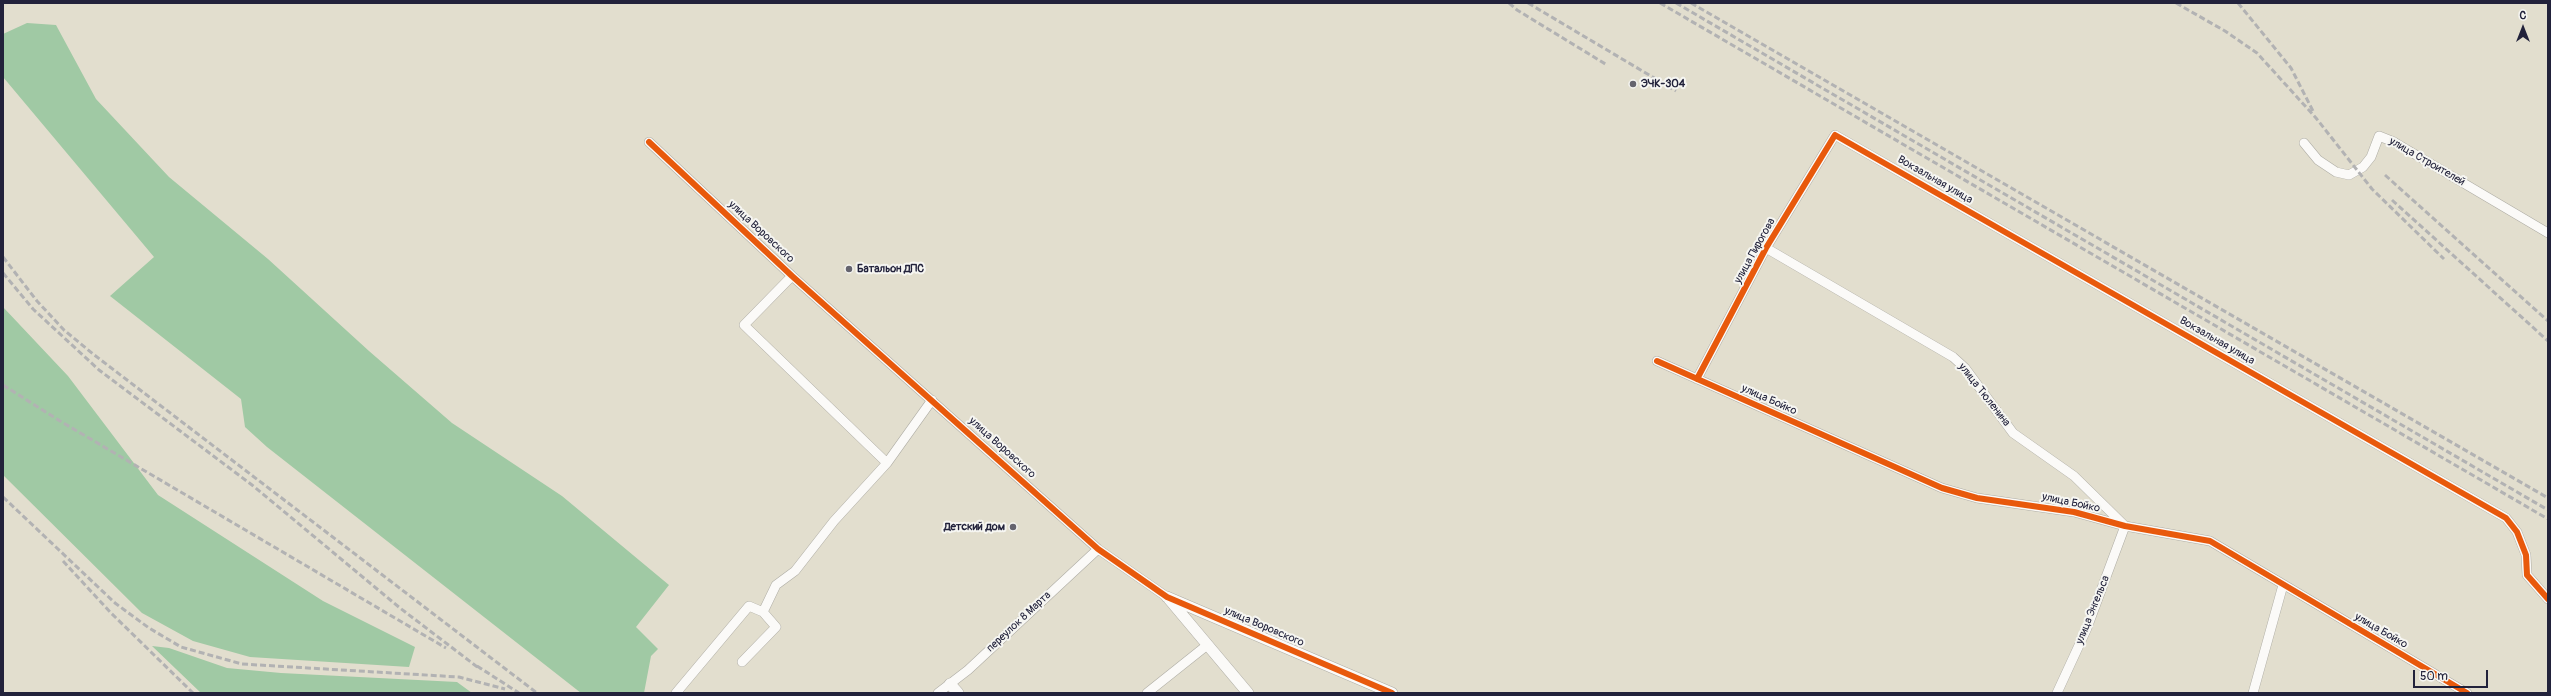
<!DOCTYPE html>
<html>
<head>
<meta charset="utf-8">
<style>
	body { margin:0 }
	#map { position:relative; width:2551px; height:696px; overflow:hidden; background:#e2dece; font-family:Pangolin,sans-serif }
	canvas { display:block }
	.frame { position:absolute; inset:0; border:4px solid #22223b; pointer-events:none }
	.north { position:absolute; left:2503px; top:8px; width:40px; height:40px; -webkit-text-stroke:3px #f6f6f2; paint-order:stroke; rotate:0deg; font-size:11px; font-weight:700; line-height:16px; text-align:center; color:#22223b }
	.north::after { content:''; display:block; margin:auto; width:14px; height:18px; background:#22223b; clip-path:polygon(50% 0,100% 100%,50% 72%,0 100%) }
	.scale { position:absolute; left:2413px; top:670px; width:75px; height:18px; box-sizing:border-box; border:2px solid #22223b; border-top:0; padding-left:5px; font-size:12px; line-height:14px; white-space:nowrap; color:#22223b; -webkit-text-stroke:3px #f6f6f2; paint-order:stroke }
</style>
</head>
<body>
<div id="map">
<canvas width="2551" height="696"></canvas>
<div class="frame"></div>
<div class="north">С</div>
<div class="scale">50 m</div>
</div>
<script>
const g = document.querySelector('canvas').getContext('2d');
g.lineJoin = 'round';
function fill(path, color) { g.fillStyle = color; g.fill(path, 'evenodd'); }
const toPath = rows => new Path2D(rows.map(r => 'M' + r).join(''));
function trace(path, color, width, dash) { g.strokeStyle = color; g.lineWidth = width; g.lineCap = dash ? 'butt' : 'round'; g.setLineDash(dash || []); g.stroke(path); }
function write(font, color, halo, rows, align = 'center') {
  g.font = font + ' Pangolin,sans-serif'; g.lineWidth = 4; g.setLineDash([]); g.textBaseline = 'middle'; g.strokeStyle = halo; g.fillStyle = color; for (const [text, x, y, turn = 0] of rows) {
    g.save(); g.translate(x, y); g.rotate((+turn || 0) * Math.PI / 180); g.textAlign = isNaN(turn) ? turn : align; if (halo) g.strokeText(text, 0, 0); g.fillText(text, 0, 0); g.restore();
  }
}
fill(toPath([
	[27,23,56,25,96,99,169,177,268,259,369,351,452,423,562,496,669,585,636,627,658,649,651,656,644,693,581,693,267,447,245,427,241,399,110,296,154,257,3,77,3,34],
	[3,307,68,376,158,495,323,601,415,647,409,667,250,657,193,641,142,613,3,475],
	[152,646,169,648,227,668,281,673,457,682,472,693,201,693]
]), '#a0c9a4');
const minor = toPath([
	[649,142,792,276,1098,549,1167,597],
	[2304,143,2318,160,2336,172,2349,175,2363,167,2371,157,2379,136,2394,142,2548,233],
	[1766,248,1953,357,1965,368,2013,433,2074,476,2125,526,2087,628,2057,693],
	[792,276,744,325,887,463],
	[1657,361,1942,488,1977,498,2074,512,2125,526,2210,541,2467,693],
	[1697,379,1766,248,1835,135,2506,518,2517,532,2526,555,2527,575,2548,599],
	[742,662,776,627,763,612],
	[676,693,749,606,763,612,776,585,795,571,834,521,887,463,932,400],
	[938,693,968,670,1098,549],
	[1147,693,1206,646],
	[2253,693,2283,585]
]);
const tertiary = toPath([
	[1167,597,1392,693],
	[1169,599,1248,693],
	[950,684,958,693]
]);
trace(minor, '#aeaca4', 10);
trace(tertiary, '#aeaca4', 12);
trace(minor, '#fbfaf8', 9);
trace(tertiary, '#fbfaf8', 11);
trace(toPath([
	[1509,3,1517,10,1607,65],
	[1528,3,1676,91],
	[1660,3,2548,519],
	[1676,3,2548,510],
	[1691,3,2548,498],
	[2176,3,2225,31,2257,53,2316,118,2372,189,2444,259],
	[2238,3,2291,68,2313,111],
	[2385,175,2548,321],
	[2392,200,2548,341],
	[3,257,37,301,64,330,93,354,537,693],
	[3,273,33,309,99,370,252,485,400,608,480,669],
	[3,385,60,421,446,648],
	[3,497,115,603,149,628,181,647,242,664,459,677,505,689],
	[63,561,111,613,193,693],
	[477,666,519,693]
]), '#b2b2b3', 3, [6, 3]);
trace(toPath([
	[649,142,792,276,1098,549,1167,597,1392,693],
	[1657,361,1942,488,1977,498,2074,512,2125,526,2210,541,2467,693],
	[1697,379,1766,248,1835,135,2506,518,2517,532,2526,555,2527,575,2548,599]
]), '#e8590c', 6);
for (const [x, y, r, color] of [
	[1633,84,4,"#65646e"],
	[849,269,4,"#65646e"],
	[1013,527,4,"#65646e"]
]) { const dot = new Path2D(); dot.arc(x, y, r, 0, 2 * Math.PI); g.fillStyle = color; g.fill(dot); trace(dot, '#f6f6f2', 1.5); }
write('bold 11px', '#22223b', '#f6f6f2', [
	["ЭЧК-304",1641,84],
	["Батальон ДПС",857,269],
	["Детский дом",1005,527,"right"]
], 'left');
write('11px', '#22223b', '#f6f6f2', [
	["улица Строителей",2427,162,30],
	["Вокзальная улица",1935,180,30],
	["улица Воровского",761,232,43],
	["улица Пирогова",1755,251,-61],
	["Вокзальная улица",2217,341,30],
	["улица Тюленина",1984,395,52],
	["улица Бойко",1769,400,24],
	["улица Воровского",1002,448,42],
	["улица Бойко",2071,503,12],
	["улица Энгельса",2093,610,-68],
	["переулок 8 Марта",1019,622,-43],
	["улица Воровского",1264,627,23],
	["улица Бойко",2381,631,30]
]);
</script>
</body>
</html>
